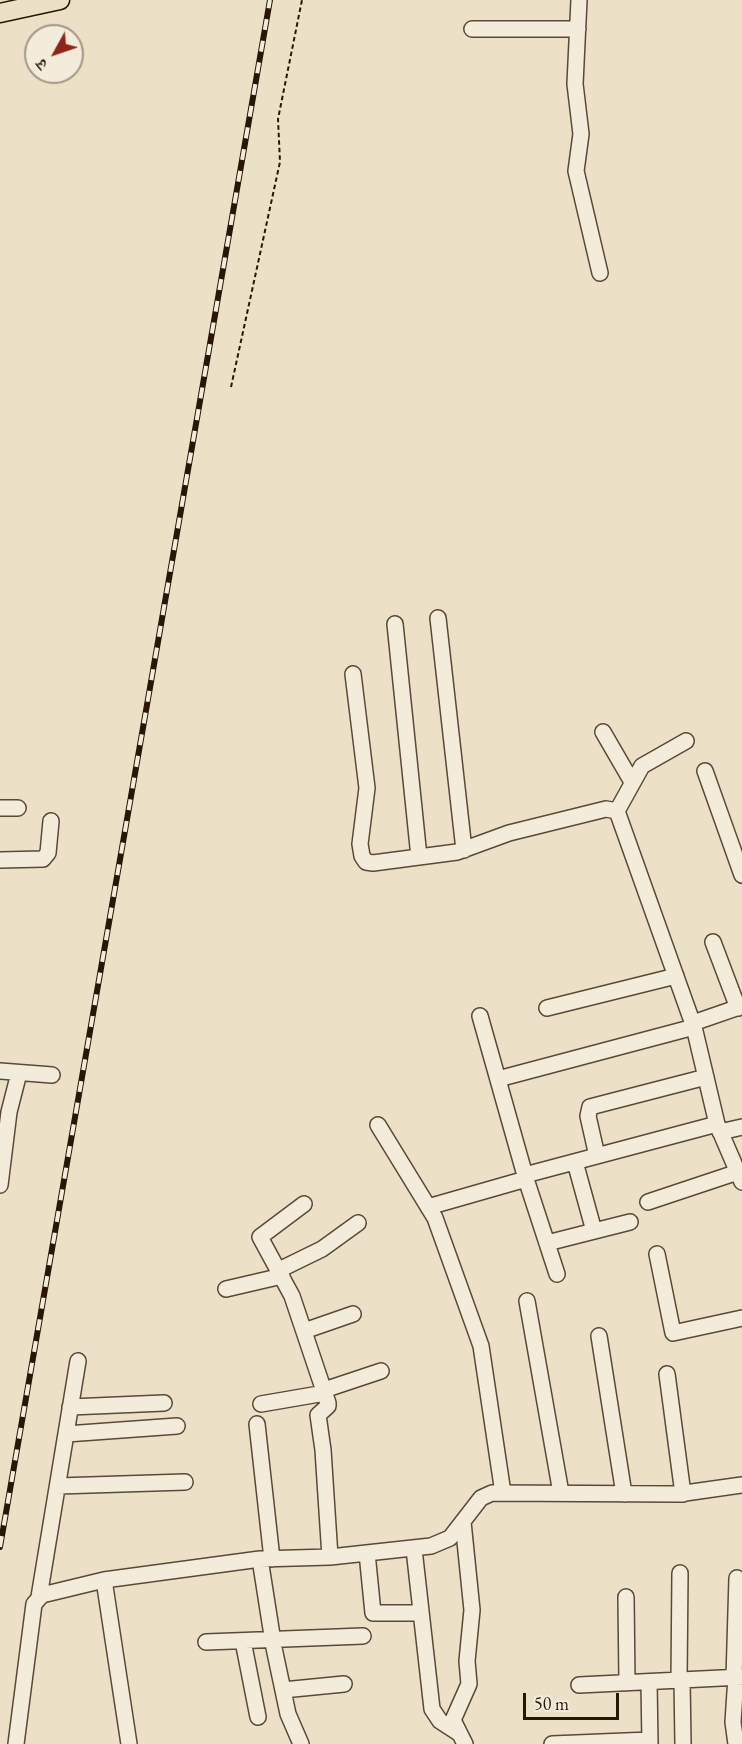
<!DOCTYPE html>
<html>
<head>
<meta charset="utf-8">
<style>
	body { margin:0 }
	#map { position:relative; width:742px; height:1744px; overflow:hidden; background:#ece1c7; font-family:"EB Garamond","Noto Serif Devanagari",serif }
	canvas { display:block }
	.north { position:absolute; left:24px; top:24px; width:60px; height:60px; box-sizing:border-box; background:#f3ecdb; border:2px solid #a29686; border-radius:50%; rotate:230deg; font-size:16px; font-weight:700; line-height:24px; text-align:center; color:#291607 }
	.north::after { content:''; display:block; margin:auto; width:21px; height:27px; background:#8f2418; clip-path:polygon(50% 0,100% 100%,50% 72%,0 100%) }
	.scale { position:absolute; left:523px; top:1693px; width:96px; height:27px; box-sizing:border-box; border:3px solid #291607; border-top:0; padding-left:8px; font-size:18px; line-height:21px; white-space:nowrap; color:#291607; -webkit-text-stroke:4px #f3ecdb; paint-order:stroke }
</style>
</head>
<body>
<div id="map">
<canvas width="742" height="1744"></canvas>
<div class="north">उ</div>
<div class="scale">50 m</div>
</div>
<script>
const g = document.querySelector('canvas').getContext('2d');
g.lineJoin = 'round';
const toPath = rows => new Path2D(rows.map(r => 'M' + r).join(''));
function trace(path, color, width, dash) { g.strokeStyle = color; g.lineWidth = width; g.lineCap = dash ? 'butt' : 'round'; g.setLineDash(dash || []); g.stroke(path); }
const minor = toPath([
	[579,0,575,84,581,134,576,171,600,273],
	[472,29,578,29],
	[438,618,464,850],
	[395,624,419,857],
	[353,674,367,788,360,844,362,856,366,862,373,863,457,852,509,833,606,809,617,811,694,1027,717,1124,742,1182],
	[603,732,632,782],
	[705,771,742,875],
	[0,808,18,808],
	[617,811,642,766,686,741],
	[0,860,43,859,48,853,51,821],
	[713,942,738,1008],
	[547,1008,676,976],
	[480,1016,526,1179,557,1274],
	[693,1023,742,1006],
	[0,1071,52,1075],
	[498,1079,694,1027],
	[378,1125,435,1218,481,1346,503,1493],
	[720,1132,742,1127],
	[597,1156,588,1116,590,1107,706,1077],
	[575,1162,594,1231],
	[525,1175,717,1124],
	[0,1185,9,1112,19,1073],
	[648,1202,738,1172],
	[304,1204,260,1237,292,1296,328,1403,328,1406,318,1415,323,1450,330,1557],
	[428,1207,526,1179],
	[547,1243,630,1222],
	[657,1254,673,1333,742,1318],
	[279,1270,322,1249,358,1223],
	[226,1289,282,1276],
	[527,1301,561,1493],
	[304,1331,353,1314],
	[599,1336,624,1494],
	[667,1374,683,1494],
	[324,1390,381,1371],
	[261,1404,325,1393],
	[70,1407,164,1403],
	[257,1424,272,1559],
	[66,1434,177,1426],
	[58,1486,185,1482],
	[463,1522,472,1610,467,1661,469,1684,453,1720,465,1744],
	[414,1549,432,1709,440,1721,460,1734],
	[367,1553,373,1613,420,1613],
	[260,1559,274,1648,288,1714,301,1744],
	[104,1580,129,1744],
	[39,1597,78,1361],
	[626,1597,627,1683],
	[243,1641,258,1717],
	[206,1642,363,1636],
	[734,1678,737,1578],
	[679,1680,680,1573],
	[682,1680,683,1744],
	[649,1682,650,1744],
	[579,1685,742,1677],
	[283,1690,344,1684],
	[16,1744,34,1604,42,1595,104,1580,260,1559,330,1557,431,1546,450,1538,481,1498,492,1493,678,1494,742,1485],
	[552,1744,650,1740],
	[736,1744,733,1722,736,1677]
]);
const major = toPath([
	[0,13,60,0]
]);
trace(minor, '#5a4937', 18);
trace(major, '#291607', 21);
trace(toPath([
	[231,387,280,162,278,119,302,0]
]), '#291607', 2, [4.5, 3]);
trace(minor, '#f3ecdb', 15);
trace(major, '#ece1c7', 18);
const rail = toPath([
	[0,1547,270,0]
]);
trace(rail, '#291607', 6);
trace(rail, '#f3ecdb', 4, [11]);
</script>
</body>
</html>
